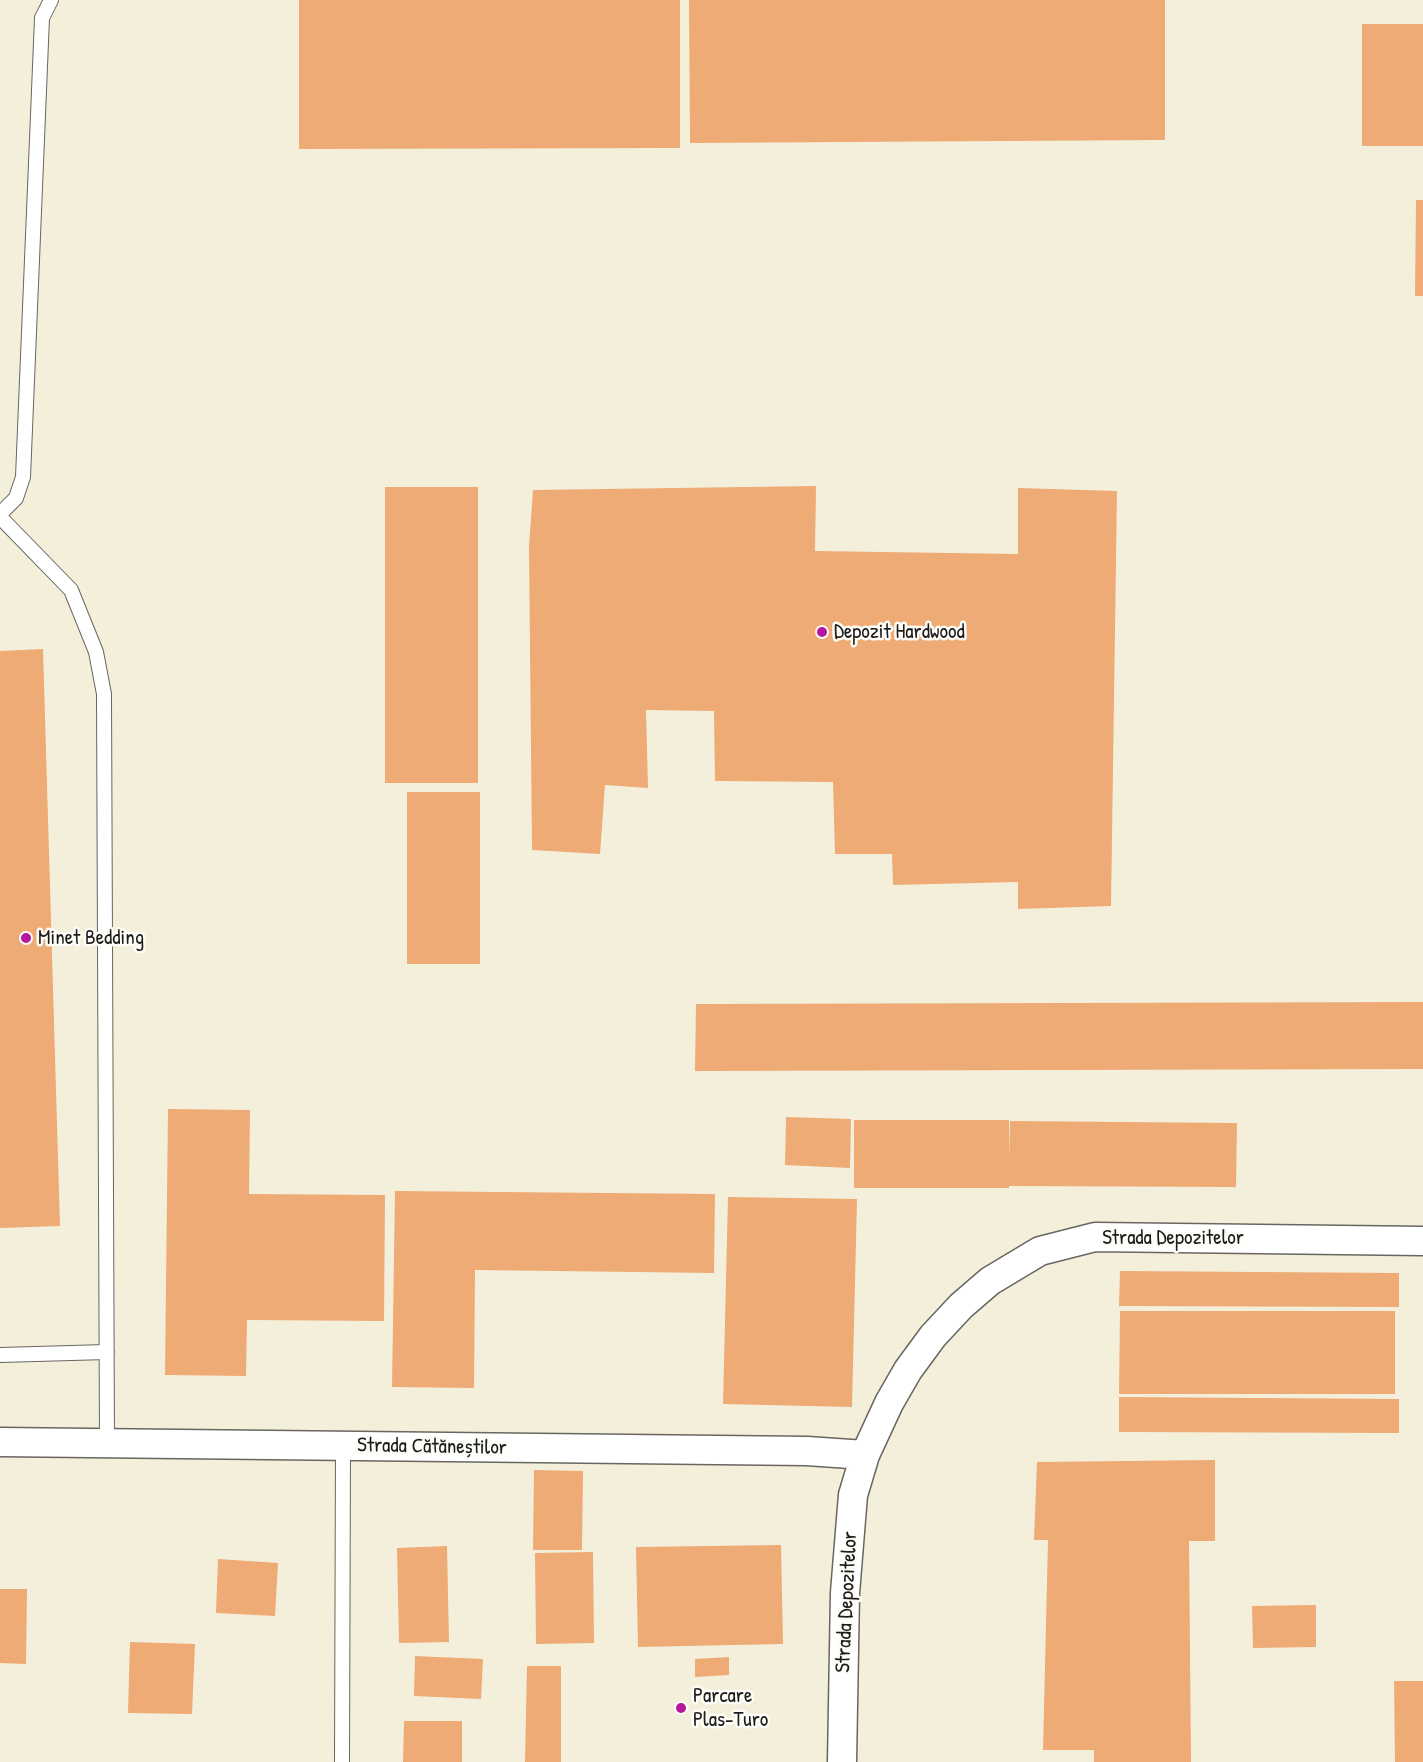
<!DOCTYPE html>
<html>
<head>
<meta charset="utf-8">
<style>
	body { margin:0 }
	canvas { display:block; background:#f4efdb }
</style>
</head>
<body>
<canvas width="1423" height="1762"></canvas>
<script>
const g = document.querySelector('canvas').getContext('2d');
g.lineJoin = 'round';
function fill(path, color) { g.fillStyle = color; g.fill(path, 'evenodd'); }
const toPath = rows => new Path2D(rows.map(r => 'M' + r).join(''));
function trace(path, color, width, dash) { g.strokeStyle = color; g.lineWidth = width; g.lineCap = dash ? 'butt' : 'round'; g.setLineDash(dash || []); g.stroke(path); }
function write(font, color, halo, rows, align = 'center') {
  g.font = font + ' "Patrick Hand",sans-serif'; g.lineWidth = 5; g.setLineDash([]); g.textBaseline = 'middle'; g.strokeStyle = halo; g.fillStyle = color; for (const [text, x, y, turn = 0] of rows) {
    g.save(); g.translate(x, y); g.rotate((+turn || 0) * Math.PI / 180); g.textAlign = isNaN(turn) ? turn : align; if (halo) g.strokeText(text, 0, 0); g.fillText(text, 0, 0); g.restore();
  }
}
fill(toPath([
	[299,0,680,0,680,148,299,149],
	[689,0,1165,0,1165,140,690,143],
	[1362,24,1423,24,1423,146,1362,146],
	[1416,200,1423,200,1423,296,1415,296],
	[816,486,815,551,1018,554,1018,488,1117,491,1111,906,1018,909,1018,882,893,885,892,854,835,854,833,782,715,781,714,711,646,710,648,788,605,785,600,854,532,850,529,547,533,490],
	[385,487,478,487,478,783,385,783],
	[43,649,60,1226,0,1228,0,651],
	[407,792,480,792,480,964,407,964],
	[1423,1002,1423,1069,695,1071,696,1004],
	[168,1109,250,1110,249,1194,385,1195,384,1321,247,1320,246,1376,165,1375],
	[786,1117,851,1119,850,1168,785,1165],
	[854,1120,1009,1120,1010,1159,1010,1121,1237,1123,1236,1187,1009,1186,1009,1188,854,1188],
	[395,1191,715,1194,714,1273,475,1270,474,1388,392,1387],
	[728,1197,857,1199,852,1407,723,1404],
	[1120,1271,1399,1273,1399,1307,1119,1306],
	[1120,1311,1395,1311,1395,1394,1119,1394],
	[1119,1397,1399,1399,1399,1433,1119,1432],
	[1215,1460,1215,1541,1189,1541,1191,1762,1094,1762,1094,1750,1043,1750,1048,1540,1034,1540,1037,1462],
	[534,1470,583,1471,582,1550,533,1550],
	[781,1545,783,1644,638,1647,636,1547],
	[447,1546,449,1642,399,1643,397,1548],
	[593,1552,594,1643,536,1644,535,1553],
	[218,1559,278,1563,275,1616,216,1613],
	[0,1589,27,1589,26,1664,0,1663],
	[1316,1605,1316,1647,1253,1648,1252,1606],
	[130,1642,195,1644,192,1714,128,1713],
	[415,1656,483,1659,481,1699,414,1696],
	[729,1657,729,1675,695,1677,695,1659],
	[527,1666,561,1666,561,1762,525,1762],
	[1394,1681,1423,1681,1423,1762,1395,1762],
	[404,1721,462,1721,462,1762,403,1762]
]), '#eeab75');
const lane = toPath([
	[0,514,16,498,23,477,42,18,51,0],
	[0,517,71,590,96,652,104,694,107,1444],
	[0,1355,107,1352],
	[342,1762,343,1446]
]);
const street = toPath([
	[0,1442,807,1451,865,1455],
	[842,1762,845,1593,853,1495,865,1455,889,1403,908,1370,933,1336,961,1306,990,1281,1040,1251,1095,1237,1423,1241]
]);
trace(lane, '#68665f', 16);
trace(street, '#68665f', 31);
trace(lane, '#fff', 14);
trace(street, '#fff', 28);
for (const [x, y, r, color] of [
	[822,632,6,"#b5179e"],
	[26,938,6,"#b5179e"],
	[681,1708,6,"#b5179e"]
]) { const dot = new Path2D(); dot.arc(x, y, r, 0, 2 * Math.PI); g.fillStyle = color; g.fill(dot); trace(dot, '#fdfcf7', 2); }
write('21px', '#1c1c1c', '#fdfcf7', [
	["Depozit Hardwood",834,632],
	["Minet Bedding",38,938],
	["Parcare",693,1696],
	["Plas-Turo",693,1720]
], 'left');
write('21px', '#1c1c1c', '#fdfcf7', [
	["Strada Depozitelor",1173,1238],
	["Strada Cătăneștilor",432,1447,1],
	["Strada Depozitelor",847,1602,-87]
]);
</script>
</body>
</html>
